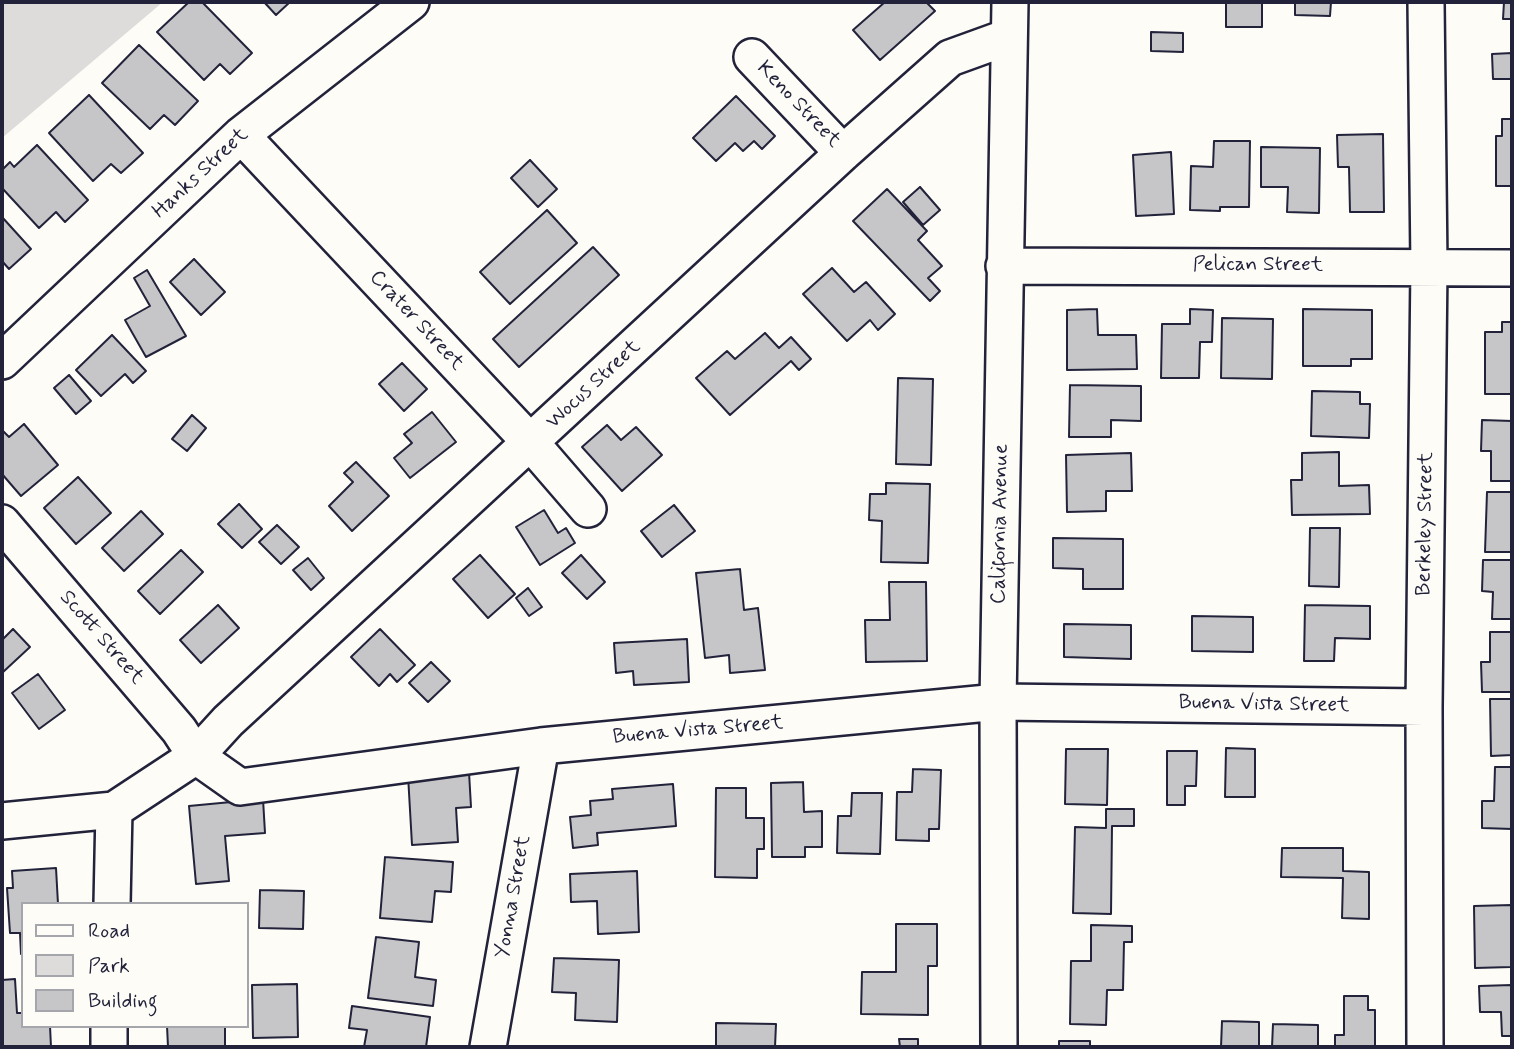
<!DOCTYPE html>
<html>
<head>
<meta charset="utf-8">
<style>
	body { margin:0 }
	#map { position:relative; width:1514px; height:1049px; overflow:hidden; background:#fdfcf7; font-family:Mynerve,sans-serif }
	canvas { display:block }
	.frame { position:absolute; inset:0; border:4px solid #22223b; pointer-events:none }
	.legend { position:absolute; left:21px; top:902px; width:228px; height:126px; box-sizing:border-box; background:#fdfcf7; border:2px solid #a5a5ac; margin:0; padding:9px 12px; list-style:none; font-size:21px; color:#22223b }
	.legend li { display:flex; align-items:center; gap:14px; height:35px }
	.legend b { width:35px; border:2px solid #a5a5ac }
</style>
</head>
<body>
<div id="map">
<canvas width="1514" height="1049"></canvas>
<div class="frame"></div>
<ul class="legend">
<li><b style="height:9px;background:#fdfcf7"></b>Road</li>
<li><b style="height:19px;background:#dddcdb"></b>Park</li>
<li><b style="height:19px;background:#c6c6c8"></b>Building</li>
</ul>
</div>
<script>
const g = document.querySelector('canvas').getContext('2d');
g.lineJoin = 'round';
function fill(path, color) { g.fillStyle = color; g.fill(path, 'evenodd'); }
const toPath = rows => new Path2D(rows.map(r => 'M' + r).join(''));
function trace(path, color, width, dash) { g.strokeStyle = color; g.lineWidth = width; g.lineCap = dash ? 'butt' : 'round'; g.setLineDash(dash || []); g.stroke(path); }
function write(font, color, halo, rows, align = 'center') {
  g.font = font + ' Mynerve,sans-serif'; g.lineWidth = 5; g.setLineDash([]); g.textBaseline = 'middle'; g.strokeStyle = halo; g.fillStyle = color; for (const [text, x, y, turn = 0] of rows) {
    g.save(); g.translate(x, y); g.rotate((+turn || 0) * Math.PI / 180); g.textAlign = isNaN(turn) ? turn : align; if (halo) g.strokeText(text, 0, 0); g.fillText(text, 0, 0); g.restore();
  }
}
fill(toPath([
	[2,2,163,2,2,138]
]), '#dddcdb');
const building = toPath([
	[189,2,202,2,252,53,230,74,220,64,204,80,157,32,189,2],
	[264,2,290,2,276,15,264,2],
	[885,2,926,2,935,11,880,60,853,30,885,2],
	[1226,2,1262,2,1262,27,1226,27,1226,2],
	[1295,2,1331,2,1330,16,1295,15,1295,2],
	[1504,2,1512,2,1512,19,1503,19,1504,2],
	[1151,32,1183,33,1183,52,1151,51,1151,32],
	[139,45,198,101,175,125,164,115,150,129,102,83,139,45],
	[1512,53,1512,79,1493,79,1492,54,1512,53],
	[89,95,143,153,121,173,111,164,93,181,49,133,89,95],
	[736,96,775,136,762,149,754,141,743,151,735,143,716,161,693,138,736,96],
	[1502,119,1512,119,1512,186,1496,186,1496,136,1502,136,1502,119],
	[1383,134,1384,212,1350,212,1349,167,1338,167,1337,135,1383,134],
	[1214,141,1250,141,1249,207,1220,207,1220,211,1190,210,1191,166,1213,167,1214,141],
	[37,145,88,200,65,222,56,212,39,228,2,188,2,170,10,162,14,167,37,145],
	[1261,147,1320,148,1319,213,1287,212,1288,187,1261,187,1261,147],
	[1171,152,1174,214,1136,216,1133,155,1171,152],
	[530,160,557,189,538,207,511,178,530,160],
	[920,187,940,210,923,225,903,202,920,187],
	[887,189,927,231,918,240,942,266,928,278,940,291,930,301,853,221,887,189],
	[547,210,577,243,510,304,480,272,547,210],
	[2,217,31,249,9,269,2,261,2,217],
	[593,247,619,275,519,367,493,339,593,247],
	[194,259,225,292,201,315,170,282,194,259],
	[832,268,854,292,866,282,895,314,878,330,870,320,847,341,803,294,832,268],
	[147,270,186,336,146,357,125,320,150,306,134,278,147,270],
	[1097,309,1098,335,1136,335,1137,369,1067,370,1067,310,1097,309],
	[1190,309,1213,310,1212,342,1200,342,1199,378,1161,378,1162,324,1190,324,1190,309],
	[1303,309,1372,310,1372,359,1351,359,1351,366,1303,366,1303,309],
	[1222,318,1273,319,1272,379,1221,378,1222,318],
	[1502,322,1512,322,1512,394,1485,394,1485,332,1502,332,1502,322],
	[765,333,779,348,791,337,811,359,799,370,791,361,730,415,696,378,727,351,735,359,765,333],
	[112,335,146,371,133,383,125,374,101,396,76,370,112,335],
	[402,363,427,389,404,411,379,384,402,363],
	[69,375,91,401,76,414,54,388,69,375],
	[898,378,933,379,931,465,896,464,898,378],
	[1070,385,1141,386,1141,421,1111,420,1111,437,1069,437,1070,385],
	[1312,391,1360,392,1360,404,1370,404,1369,438,1311,436,1312,391],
	[432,412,456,442,410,478,394,458,412,443,404,434,432,412],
	[192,415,206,428,187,451,172,439,192,415],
	[1482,420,1512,421,1512,481,1491,481,1491,451,1481,451,1482,420],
	[24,424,58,465,21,496,2,474,2,430,9,437,24,424],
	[607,425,621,440,636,427,662,455,622,491,582,447,607,425],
	[1339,452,1339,486,1369,485,1370,514,1292,515,1291,480,1302,480,1302,453,1339,452],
	[1131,453,1132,491,1106,491,1106,511,1067,512,1066,455,1131,453],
	[356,462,389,496,352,531,329,506,353,482,344,473,356,462],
	[78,477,111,513,76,544,44,508,78,477],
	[886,483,930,484,928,563,881,562,882,521,869,520,870,494,886,494,886,483],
	[1487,492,1512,492,1512,552,1485,552,1487,492],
	[239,504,262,529,242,548,218,524,239,504],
	[674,505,695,531,662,557,641,531,674,505],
	[544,510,558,533,566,528,575,543,540,565,516,527,544,510],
	[141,511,163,534,124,571,102,548,141,511],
	[277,525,299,547,281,564,259,542,277,525],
	[1310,528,1340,528,1339,587,1309,586,1310,528],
	[1053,538,1123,539,1123,589,1083,589,1083,569,1053,568,1053,538],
	[181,550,203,572,160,614,138,591,181,550],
	[480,555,515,594,488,618,453,579,480,555],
	[581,555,605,582,587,599,562,573,581,555],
	[308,558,324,578,311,590,293,570,308,558],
	[1483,560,1512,560,1512,619,1492,619,1493,592,1482,591,1483,560],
	[740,569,744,610,758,608,765,670,730,673,729,655,705,658,696,573,740,569],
	[889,582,926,582,927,661,866,662,865,620,890,620,889,582],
	[528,588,542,607,529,616,516,598,528,588],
	[218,605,239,628,201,663,180,640,218,605],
	[1305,605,1370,606,1370,639,1335,638,1334,661,1304,661,1305,605],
	[1192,616,1253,617,1253,652,1192,651,1192,616],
	[1064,624,1131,625,1131,659,1064,657,1064,624],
	[13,629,30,647,2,673,2,640,13,629],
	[380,629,415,665,397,682,390,674,379,686,351,657,380,629],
	[1490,632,1512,632,1512,692,1482,692,1481,662,1490,662,1490,632],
	[687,639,689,682,634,685,633,671,616,673,614,643,687,639],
	[431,662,450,681,428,702,409,683,431,662],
	[38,674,65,710,39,729,12,693,38,674],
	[1490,699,1512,699,1512,755,1491,756,1490,699],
	[1226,748,1255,749,1255,797,1225,797,1226,748],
	[1066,749,1108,749,1107,805,1065,804,1066,749],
	[1167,751,1197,751,1196,786,1185,786,1185,805,1167,805,1167,751],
	[1495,767,1512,767,1512,829,1482,828,1482,801,1494,801,1495,767],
	[913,769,941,770,939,829,929,829,929,841,896,840,897,792,912,792,913,769],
	[469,772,471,807,456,808,458,842,412,845,408,775,469,772],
	[803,782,804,812,822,811,822,847,805,847,805,857,772,857,771,783,803,782],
	[673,784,676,826,597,833,598,845,573,848,570,817,591,815,590,801,613,799,612,789,673,784],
	[716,788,746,788,746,818,764,818,764,849,757,849,757,878,715,877,716,788],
	[852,793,882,793,880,854,837,853,838,816,851,816,852,793],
	[263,799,265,833,225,836,229,881,196,884,189,806,263,799],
	[1106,809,1134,809,1134,826,1112,826,1111,914,1073,913,1075,827,1106,828,1106,809],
	[1282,848,1343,848,1343,871,1369,872,1369,919,1342,918,1343,878,1281,877,1282,848],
	[385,857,453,862,451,892,435,891,432,922,380,918,385,857],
	[56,868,58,904,23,904,21,954,20,933,10,933,7,888,13,888,12,871,56,868],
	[637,871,639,932,598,934,597,901,571,902,570,874,637,871],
	[260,890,304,891,303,929,259,928,260,890],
	[1512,905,1511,967,1475,968,1474,906,1512,905],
	[896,924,937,924,937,966,928,966,928,1015,861,1014,862,972,896,972,896,924],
	[1091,925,1132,926,1132,942,1124,942,1123,990,1107,990,1106,1025,1070,1024,1071,961,1091,961,1091,925],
	[376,937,419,942,415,977,436,980,433,1006,368,998,376,937],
	[554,958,619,960,617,1022,575,1020,576,993,552,992,554,958],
	[15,979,17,1013,23,1013,23,1026,50,1026,51,1047,2,1047,2,980,15,979],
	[297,984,298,1037,253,1038,252,985,297,984],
	[1512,985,1512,1036,1502,1036,1501,1012,1480,1012,1479,986,1512,985],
	[1344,996,1368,996,1368,1010,1375,1010,1375,1047,1335,1047,1335,1035,1344,1035,1344,996],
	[352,1006,430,1017,426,1047,364,1047,367,1030,349,1028,352,1006],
	[1222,1021,1259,1022,1259,1047,1221,1047,1222,1021],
	[716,1023,776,1024,775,1047,716,1047,716,1023],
	[1273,1024,1318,1025,1318,1047,1272,1047,1273,1024],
	[167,1026,225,1026,225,1047,168,1047,167,1026],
	[899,1039,918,1039,918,1047,900,1047,899,1039],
	[1059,1041,1090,1041,1090,1047,1059,1047,1059,1041]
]);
fill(building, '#c6c6c8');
trace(building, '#22223b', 2);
const minor = toPath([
	[752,57,843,153],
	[241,135,531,443,588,509],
	[1004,266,1512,268],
	[2,361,241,135,411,2],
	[2,523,179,730,196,756,228,721,843,153,950,58,1008,37],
	[2,821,114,810,196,756,240,787,541,746,998,702,1424,707],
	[112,904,114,810],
	[109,1047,109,1026],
	[488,1047,541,746],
	[999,1047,998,702,1010,2],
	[1425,1047,1424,707,1429,266,1426,2]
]);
trace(minor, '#22223b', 40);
trace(minor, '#fdfcf7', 35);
write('21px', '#22223b', '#fdfcf7', [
	["Keno Street",798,105,46],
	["Hanks Street",201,174,-43],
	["Pelican Street",1258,266],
	["Crater Street",416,321,47],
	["Wocus Street",594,385,-43],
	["California Avenue",1001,524,-89],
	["Berkeley Street",1426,524,-89],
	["Scott Street",101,638,49],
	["Buena Vista Street",1264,705,1],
	["Buena Vista Street",698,731,-5],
	["Yonna Street",514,897,-80]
]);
</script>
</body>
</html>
